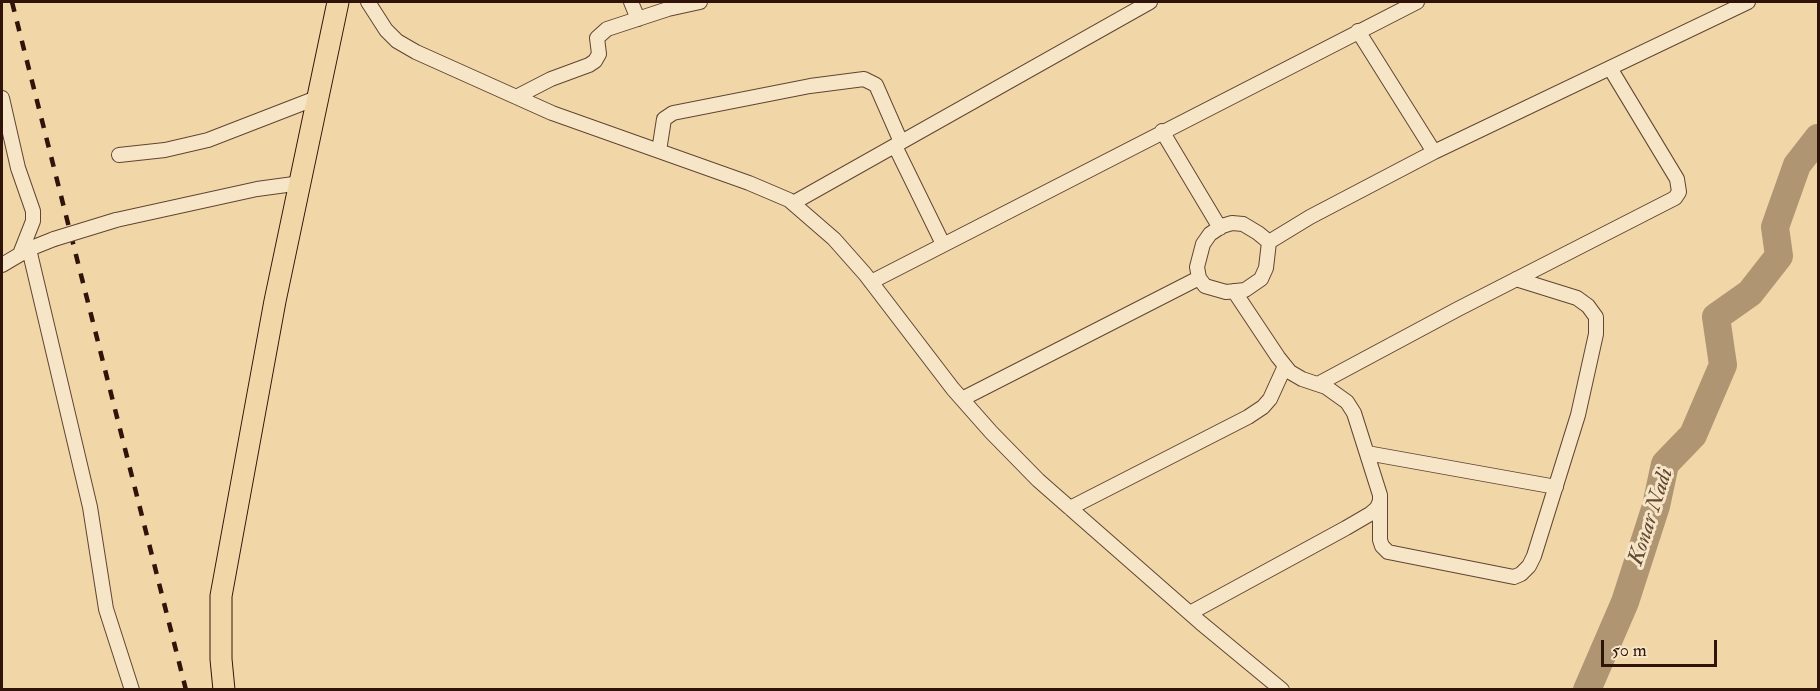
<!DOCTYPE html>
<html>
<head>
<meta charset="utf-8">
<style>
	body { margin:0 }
	#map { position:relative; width:1820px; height:691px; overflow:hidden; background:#f1d7a8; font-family:"IM FELL Double Pica",serif }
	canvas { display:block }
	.frame { position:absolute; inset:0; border:3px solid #30140a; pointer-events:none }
	.scale { position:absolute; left:1601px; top:640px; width:116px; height:27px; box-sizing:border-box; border:3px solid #30140a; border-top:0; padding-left:8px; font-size:18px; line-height:21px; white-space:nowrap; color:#30140a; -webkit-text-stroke:4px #f6e5c6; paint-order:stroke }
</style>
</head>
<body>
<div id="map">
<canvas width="1820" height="691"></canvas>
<div class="frame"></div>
<div class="scale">50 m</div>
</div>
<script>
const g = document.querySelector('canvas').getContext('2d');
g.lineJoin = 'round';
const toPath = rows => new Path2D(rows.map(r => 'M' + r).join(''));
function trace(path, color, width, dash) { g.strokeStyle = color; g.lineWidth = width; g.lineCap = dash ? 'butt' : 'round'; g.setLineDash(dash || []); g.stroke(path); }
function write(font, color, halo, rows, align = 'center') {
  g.font = font + ' "IM FELL Double Pica",serif'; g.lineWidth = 6; g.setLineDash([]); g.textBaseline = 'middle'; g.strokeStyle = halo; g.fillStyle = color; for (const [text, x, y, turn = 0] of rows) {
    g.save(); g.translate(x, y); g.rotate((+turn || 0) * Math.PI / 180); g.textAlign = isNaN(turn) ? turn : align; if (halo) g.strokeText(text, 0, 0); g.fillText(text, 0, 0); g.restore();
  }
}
trace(toPath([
	[1587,690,1625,602,1656,506,1665,464,1693,435,1723,365,1716,317,1750,293,1779,256,1775,227,1797,165,1818,138]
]), '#af9572', 28);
const street = toPath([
	[368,2,386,30,397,41,416,52,552,113,749,183,789,200,834,239,865,274,953,389,991,432,1038,480,1201,623,1282,690],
	[631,2,638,19],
	[1358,31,1434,152],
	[516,97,551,79,589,65,595,61,599,54,597,38,607,29,668,9,700,2],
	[2,98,18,168,33,211,33,221,20,254],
	[1162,131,1220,228],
	[895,146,943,244],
	[659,151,664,119,673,113,810,86,864,79,876,85,901,142],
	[119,155,165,150,208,140,319,97],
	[793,203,1150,2],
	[116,220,257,189,301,183],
	[1232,223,1243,224,1258,233,1269,242,1266,268,1261,279,1245,290,1226,292,1205,286,1199,278,1197,267,1203,244,1210,234,1222,226,1232,223],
	[1269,242,1310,217,1434,152,1748,2],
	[29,249,90,507,106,609,132,690],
	[2,265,29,249,54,239],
	[871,282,1417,2],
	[1318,384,1458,309,1675,198,1679,192,1677,179,1610,68],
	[962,399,1199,278],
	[1367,453,1556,487],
	[1380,501,1380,540,1382,546,1388,552,1514,577,1521,574,1529,566,1534,556,1578,415,1596,334,1596,317,1588,306,1577,298,1516,279],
	[1070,508,1248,417,1263,407,1270,399,1285,366],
	[1190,613,1346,528,1370,514,1377,508,1380,501,1380,495,1354,413,1347,402,1326,387,1302,379,1290,372,1278,357,1234,291]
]);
const primary = toPath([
	[224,690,221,659,221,596,275,301,338,2]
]);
trace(street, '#604532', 16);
trace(primary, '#30140a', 23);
trace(street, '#f6e5c6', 14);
trace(primary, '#f1d7a8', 21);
trace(toPath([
	[12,2,186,690]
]), '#30140a', 4.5, [10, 10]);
const streetBridge = toPath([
	[54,239,116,220]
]);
trace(streetBridge, '#604532', 16, []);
trace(streetBridge, '#f6e5c6', 14);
write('italic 22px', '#634834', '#f6e5c6', [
	["Konar Nadi",1652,517,-72]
]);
</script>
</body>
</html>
